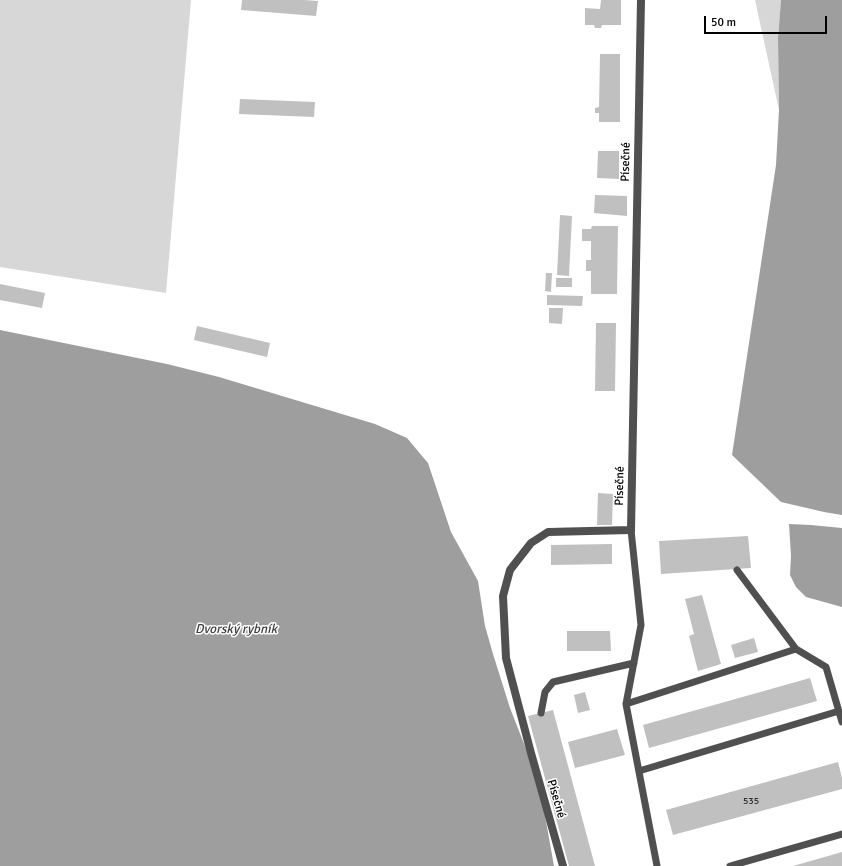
<!DOCTYPE html>
<html>
<head>
<meta charset="utf-8">
<style>
	body { margin:0 }
	#map { position:relative; width:842px; height:866px; overflow:hidden; background:#fff; font-family:Signika,sans-serif }
	canvas { display:block }
	.scale { position:absolute; left:704px; top:16px; width:123px; height:18px; box-sizing:border-box; border:2px solid #000; border-top:0; padding-left:5px; font-size:12px; line-height:14px; white-space:nowrap; color:#000; -webkit-text-stroke:3px #fff; paint-order:stroke }
</style>
</head>
<body>
<div id="map">
<canvas width="842" height="866"></canvas>
<div class="scale">50 m</div>
</div>
<script>
const g = document.querySelector('canvas').getContext('2d');
g.lineJoin = 'round';
function fill(path, color) { g.fillStyle = color; g.fill(path, 'evenodd'); }
const toPath = rows => new Path2D(rows.map(r => 'M' + r).join(''));
function trace(path, color, width, dash) { g.strokeStyle = color; g.lineWidth = width; g.lineCap = dash ? 'butt' : 'round'; g.setLineDash(dash || []); g.stroke(path); }
function write(font, color, halo, rows, align = 'center') {
  g.font = font + ' Signika,sans-serif'; g.lineWidth = 3; g.setLineDash([]); g.textBaseline = 'middle'; g.strokeStyle = halo; g.fillStyle = color; for (const [text, x, y, turn = 0] of rows) {
    g.save(); g.translate(x, y); g.rotate((+turn || 0) * Math.PI / 180); g.textAlign = isNaN(turn) ? turn : align; if (halo) g.strokeText(text, 0, 0); g.fillText(text, 0, 0); g.restore();
  }
}
fill(toPath([
	[0,0,191,0,166,293,0,267],
	[755,0,781,0,778,38,779,110]
]), '#d7d7d7');
fill(toPath([
	[781,0,842,0,842,515,824,512,781,502,732,455,776,165,779,110,778,38],
	[0,330,167,364,219,377,375,424,407,438,428,463,451,532,478,581,485,626,493,654,510,708,539,782,554,866,0,866],
	[789,524,811,525,842,528,842,607,806,597,796,587,790,575,791,556]
]), '#9e9e9e');
fill(toPath([
	[242,0,304,0,318,1,316,16,241,10],
	[601,0,621,0,621,25,602,25,601,28,595,28,594,25,585,25,585,8,600,9],
	[600,54,620,54,620,122,599,122,599,113,595,113,595,108,599,107],
	[240,99,315,102,314,117,239,114],
	[598,151,619,151,619,179,597,178],
	[595,195,627,196,627,216,594,213],
	[560,215,572,216,569,276,557,275],
	[592,226,618,226,617,294,591,294,591,271,586,271,586,260,591,260,591,241,582,241,582,229,591,229],
	[546,273,552,273,551,292,545,291],
	[556,278,572,278,572,287,556,287],
	[0,284,45,293,42,308,0,300],
	[547,295,583,296,582,306,547,305],
	[549,308,563,308,562,324,549,323],
	[596,323,616,323,615,391,595,391],
	[197,326,270,343,267,357,194,340],
	[598,493,613,494,612,525,597,525],
	[748,536,751,568,661,574,659,541],
	[612,544,612,564,551,565,551,545],
	[702,595,721,664,698,671,689,636,694,634,685,599],
	[567,631,610,631,611,651,567,651],
	[754,638,758,652,735,658,731,645],
	[810,678,817,701,649,748,643,725],
	[585,692,590,710,578,713,574,695],
	[553,710,595,866,569,866,528,716],
	[617,729,625,755,575,768,568,742],
	[838,762,842,778,842,789,673,835,666,810],
	[842,852,842,866,793,866]
]), '#c0c0c0');
trace(toPath([
	[631,530,641,625,626,704,657,866],
	[737,570,796,649],
	[626,704,796,649,826,667,842,722],
	[541,713,545,692,553,682,634,663],
	[639,771,839,711],
	[730,866,842,834]
]), '#505050', 7);
trace(toPath([
	[563,866,531,753,506,658,503,596,510,570,531,543,548,532,631,530,641,0]
]), '#505050', 8);
write('10px', '#303030', null, [
	["535",751,801]
]);
write('12px', '#000', '#fff', [
	["Písečné",626,162,-89],
	["Písečné",620,486,-89],
	["Písečné",556,799,74]
]);
write('italic 13px', '#3f3f3f', '#fff', [
	["Dvorský rybník",236,630]
]);
</script>
</body>
</html>
